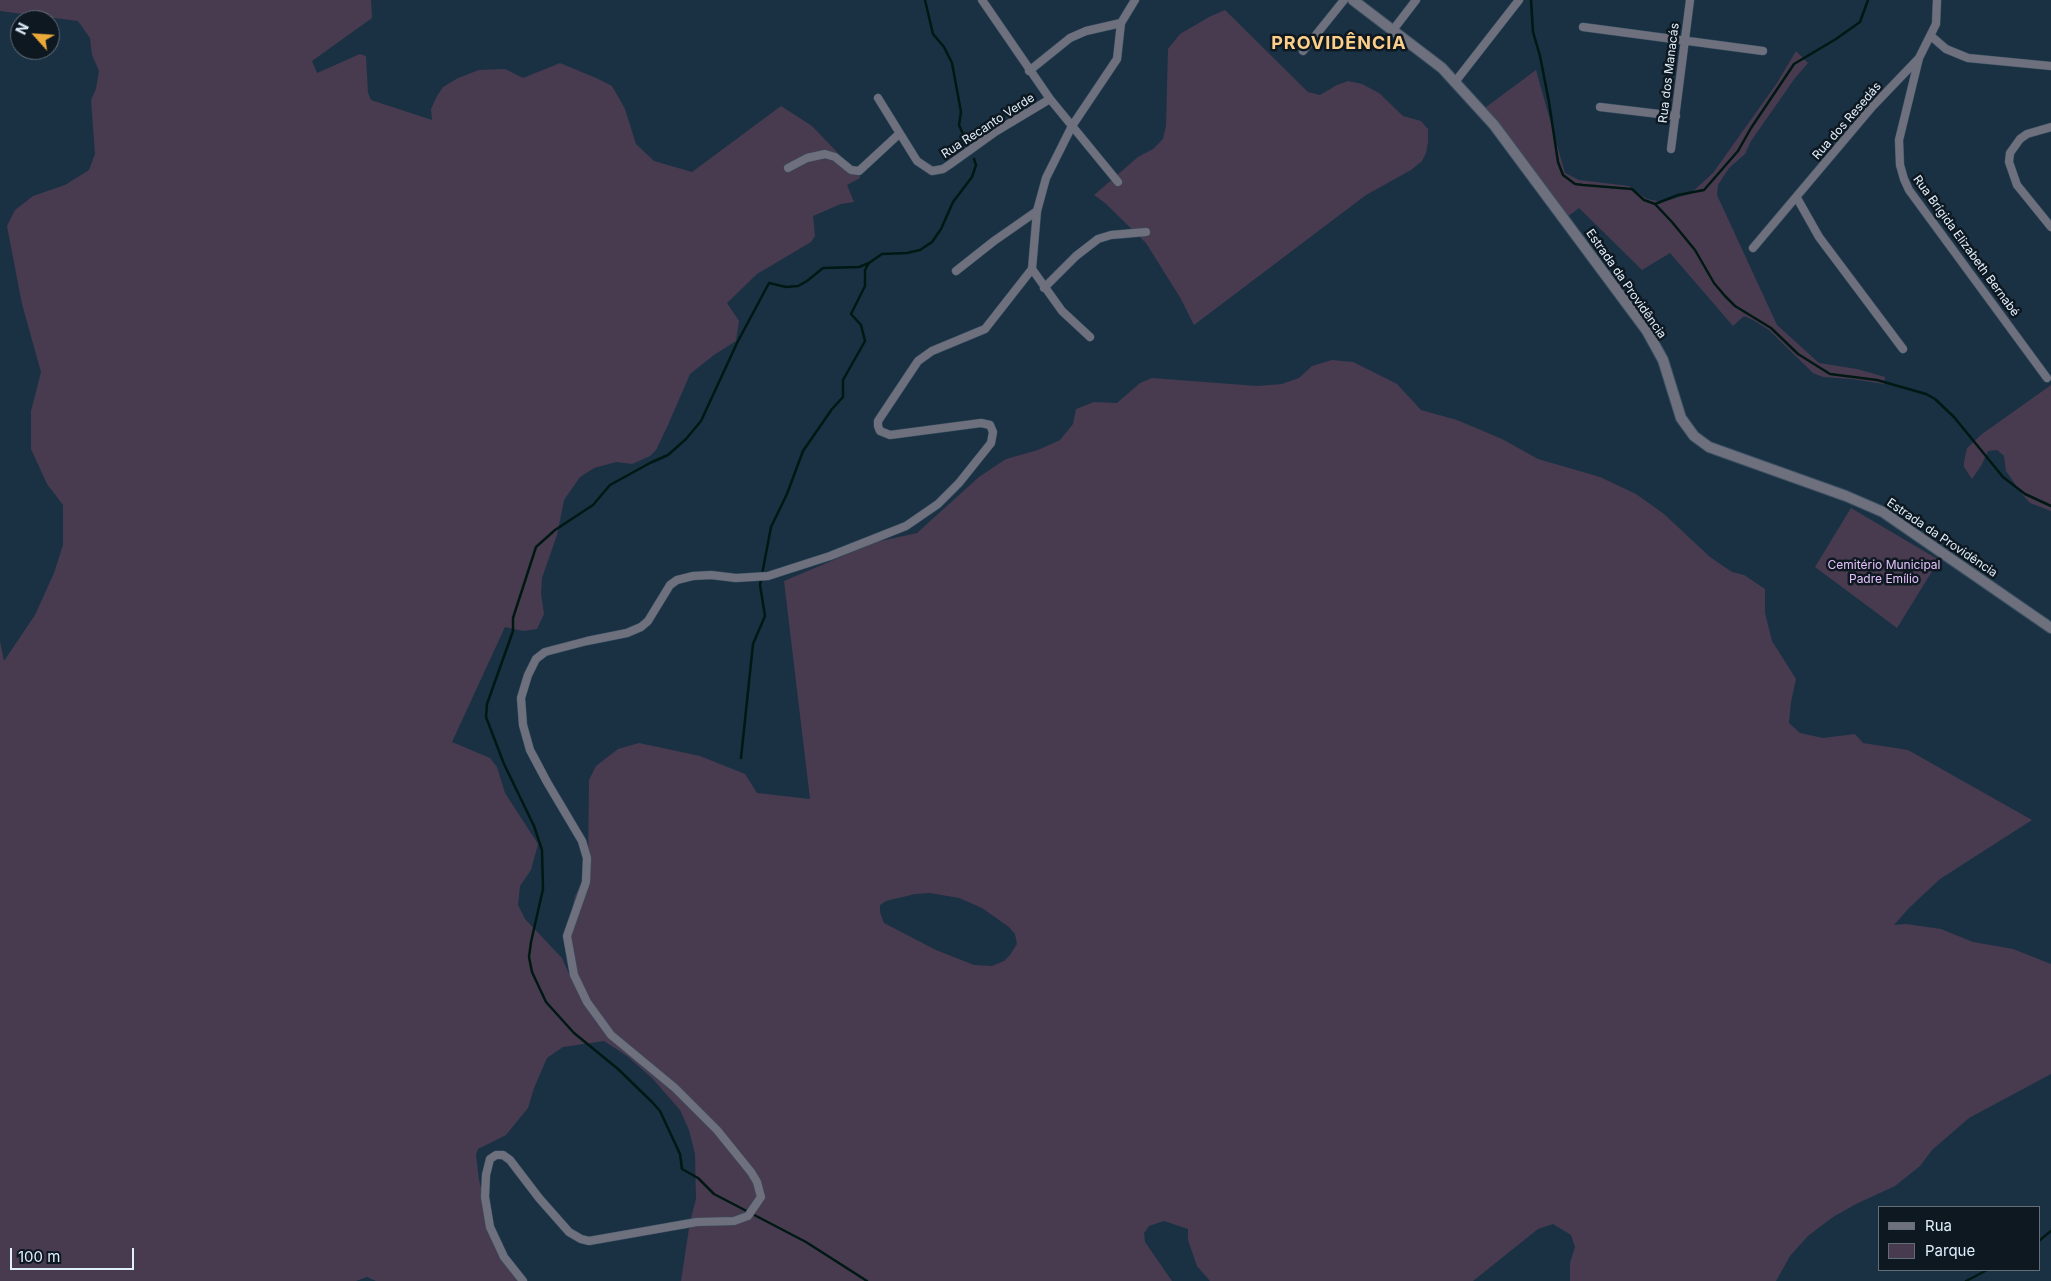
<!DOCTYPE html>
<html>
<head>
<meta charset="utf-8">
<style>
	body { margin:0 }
	#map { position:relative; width:2051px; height:1281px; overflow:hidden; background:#1a3144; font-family:Inter,sans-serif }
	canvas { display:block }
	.legend { position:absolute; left:1878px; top:1206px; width:162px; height:65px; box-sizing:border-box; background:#0e1821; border:1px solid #636e79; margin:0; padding:6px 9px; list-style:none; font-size:15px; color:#e2f0fd }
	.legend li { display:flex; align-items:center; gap:10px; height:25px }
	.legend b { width:25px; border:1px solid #636e79 }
	.north { position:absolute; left:10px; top:10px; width:50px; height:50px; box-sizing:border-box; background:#0e1821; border:1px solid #636e79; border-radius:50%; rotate:296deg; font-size:14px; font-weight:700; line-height:20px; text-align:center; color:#e2f0fd }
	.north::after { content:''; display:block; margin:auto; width:18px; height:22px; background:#eba93a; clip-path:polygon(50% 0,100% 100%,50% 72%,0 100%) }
	.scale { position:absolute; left:10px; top:1248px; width:124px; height:22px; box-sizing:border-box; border:2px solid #e2f0fd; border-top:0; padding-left:6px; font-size:15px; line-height:18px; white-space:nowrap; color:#e2f0fd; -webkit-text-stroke:4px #0e1821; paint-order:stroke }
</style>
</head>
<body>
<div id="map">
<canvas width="2051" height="1281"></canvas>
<ul class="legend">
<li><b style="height:6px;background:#6e707d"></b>Rua</li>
<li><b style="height:14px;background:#483b50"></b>Parque</li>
</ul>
<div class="north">N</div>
<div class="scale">100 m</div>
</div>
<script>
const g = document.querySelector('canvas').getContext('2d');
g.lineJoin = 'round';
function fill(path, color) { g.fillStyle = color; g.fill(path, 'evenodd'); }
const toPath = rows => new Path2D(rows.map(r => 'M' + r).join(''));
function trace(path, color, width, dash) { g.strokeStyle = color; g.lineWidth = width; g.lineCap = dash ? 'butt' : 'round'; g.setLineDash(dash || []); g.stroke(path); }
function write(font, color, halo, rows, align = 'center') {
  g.font = font + ' Inter,sans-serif'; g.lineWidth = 5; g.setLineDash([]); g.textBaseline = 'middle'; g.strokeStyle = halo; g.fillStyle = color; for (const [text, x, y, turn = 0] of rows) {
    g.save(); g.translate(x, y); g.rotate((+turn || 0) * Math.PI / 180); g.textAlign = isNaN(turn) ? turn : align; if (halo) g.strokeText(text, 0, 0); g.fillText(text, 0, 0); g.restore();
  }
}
fill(toPath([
	[0,0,371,0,372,18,312,61,317,73,360,54,366,56,368,93,371,100,432,120,431,109,437,96,443,87,458,78,479,70,505,69,523,78,560,63,596,78,612,86,625,109,636,144,654,161,692,172,781,106,812,126,859,175,860,178,847,185,854,202,841,204,813,216,815,236,811,242,757,274,727,303,739,321,736,341,714,355,690,374,668,425,656,450,650,456,632,464,616,462,594,468,580,477,564,500,557,535,542,578,541,594,544,614,537,629,523,631,505,627,452,742,490,758,497,767,505,793,538,844,531,870,520,886,518,905,525,919,562,958,569,974,570,918,575,896,588,870,589,780,596,766,618,749,639,743,700,756,745,774,757,793,810,799,784,581,876,542,917,533,979,477,1006,459,1038,450,1060,440,1073,424,1076,409,1094,402,1117,403,1140,383,1152,378,1257,386,1282,384,1299,378,1312,366,1332,360,1353,362,1397,384,1421,410,1457,420,1502,439,1538,459,1600,477,1636,494,1664,514,1710,557,1732,572,1744,575,1765,589,1765,613,1772,641,1796,679,1791,702,1789,723,1800,733,1823,738,1855,734,1863,743,1908,750,2032,820,1940,879,1909,908,1894,925,1906,924,1941,929,1973,942,2013,949,2051,964,2051,1074,1969,1118,1932,1150,1920,1166,1895,1186,1856,1204,1833,1217,1808,1236,1790,1256,1776,1281,1570,1281,1570,1263,1575,1247,1571,1235,1553,1224,1538,1229,1473,1281,1210,1281,1197,1266,1188,1240,1188,1229,1164,1221,1149,1226,1144,1233,1145,1242,1172,1281,681,1281,690,1222,696,1199,695,1154,689,1130,680,1110,652,1078,627,1056,604,1041,563,1047,547,1058,534,1088,528,1108,506,1135,478,1149,476,1155,479,1180,485,1204,496,1234,521,1281,376,1281,367,1277,356,1281,0,1281,0,641,4,661,35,615,54,573,63,545,63,505,47,484,31,449,31,411,41,372,22,304,7,226,15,210,33,196,65,185,89,170,95,154,91,100,96,89,99,71,92,55,90,38,78,21,0,11],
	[930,893,959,898,982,908,1009,927,1015,934,1017,944,1010,955,1004,961,992,966,974,965,936,950,884,923,880,912,880,905,886,901,915,894],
	[1225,10,1308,92,1320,95,1337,85,1348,81,1362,84,1379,93,1403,116,1421,121,1428,129,1428,142,1426,153,1422,161,1411,170,1366,195,1194,325,1181,299,1146,243,1105,203,1094,195,1138,157,1153,149,1163,139,1166,126,1168,49,1180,34,1211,16],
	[1796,51,1808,63,1795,78,1751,141,1745,154,1729,168,1718,185,1717,195,1777,325,1819,363,1857,369,1885,377,1884,384,1852,379,1823,377,1813,373,1769,330,1753,320,1744,316,1733,326,1670,253,1642,270,1579,208,1563,220,1482,110,1536,70,1565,173,1579,180,1629,186,1647,199,1662,202,1690,194,1713,173,1777,83],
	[2051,385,2051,511,2030,503,2022,494,2006,471,2004,456,1997,450,1988,451,1981,466,1972,479,1964,467,1964,462,1967,448,1982,434],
	[1851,508,1939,560,1897,628,1815,567]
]), '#483b50');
trace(toPath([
	[925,0,933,34,944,47,952,63,961,112,959,125,966,141],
	[1531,0,1533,32,1540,56,1549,102,1558,162,1563,175,1575,184,1583,185,1632,189,1644,200,1655,204,1672,222,1695,250,1714,283,1725,296,1735,306,1771,328,1798,354,1830,374,1877,380,1926,394,1935,399,1954,417,2003,477,2025,494,2051,506],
	[1655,204,1678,195,1704,190,1738,151,1751,128,1794,64,1836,39,1860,22,1868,0],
	[741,758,753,644,765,616,760,585,771,527,787,494,803,451,832,409,843,397,843,380,865,341,861,325,851,314,865,286,865,270,869,263],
	[2040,1240,2051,1231],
	[867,1281,806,1242,714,1194,698,1178,682,1169,680,1154,660,1111,652,1102,618,1069,574,1033,546,1002,532,972,529,957,531,942,543,889,542,850,534,826,504,764,486,717,487,704,513,631,513,618,536,547,555,530,593,505,610,485,650,463,668,455,686,439,701,421,737,343,769,283,786,287,798,286,807,281,823,268,859,267,869,263,882,254,907,253,920,250,932,242,941,229,953,202,972,177,976,165,974,159],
	[1966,1281,1987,1270]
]), '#001813', 2.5);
const minor = toPath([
	[982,0,1050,99,1118,182],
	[1583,27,1763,51],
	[1393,30,1416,0],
	[1931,36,1946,49,1968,58,2051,66],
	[1303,51,1344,0],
	[1919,58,1899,140,1900,165,1904,179,1909,190,2047,378],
	[1029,71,1070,38,1086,31,1121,23],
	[1455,82,1519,0],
	[878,98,917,161,932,171,943,169,949,165,995,132,1050,99],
	[1600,107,1676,116],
	[2051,127,2027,134,2020,139,2010,153,2009,162,2017,185,2051,227],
	[1671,149,1690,0],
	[788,168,807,158,825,154,835,157,851,170,859,171,899,134],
	[1797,198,1819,237,1903,349],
	[1753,248,1872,107,1919,58,1936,24,1937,0],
	[1032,269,1062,311,1090,337],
	[956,271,994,241,1037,211],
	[1044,288,1076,256,1098,239,1111,235,1146,232],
	[523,1281,504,1257,490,1227,485,1197,486,1175,490,1159,496,1155,503,1155,510,1160,539,1198,569,1232,581,1239,589,1241,697,1222,734,1221,748,1216,761,1197,757,1182,751,1172,717,1130,675,1088,611,1035,587,1002,574,975,567,936,586,882,587,858,582,841,547,782,530,750,523,725,521,698,528,675,536,659,545,652,587,641,627,633,641,627,648,621,670,585,677,580,693,576,711,575,736,578,768,576,830,556,906,526,938,504,959,483,991,443,993,432,990,425,981,423,890,435,880,431,878,426,878,421,918,361,932,351,985,329,1032,269,1037,211,1046,178,1072,126,1117,59,1121,23,1135,0]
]);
const tertiary = toPath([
	[1353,0,1442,68,1494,125,1647,331,1663,360,1681,418,1694,436,1709,447,1846,496,1883,512,2051,628]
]);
trace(minor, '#3a5062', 9);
trace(tertiary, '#3a5062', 12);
trace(minor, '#6e707d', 8);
trace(tertiary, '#6e707d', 10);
write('12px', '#e2f0fd', '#0e1821', [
	["Rua dos Manacás",1669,73,-83],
	["Rua dos Resedás",1847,121,-49],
	["Rua Recanto Verde",988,126,-33],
	["Rua Brígida Elizabeth Bernabé",1966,246,54],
	["Estrada da Providência",1626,284,55],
	["Estrada da Providência",1942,538,34]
]);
write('12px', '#e5c1fc', '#0e1821', [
	["Cemitério Municipal",1884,565],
	["Padre Emílio",1884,579]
]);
g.letterSpacing = '1px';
write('bold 18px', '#fcce8a', '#0e1821', [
	["PROVIDÊNCIA",1339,44]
]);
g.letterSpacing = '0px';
</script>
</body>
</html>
